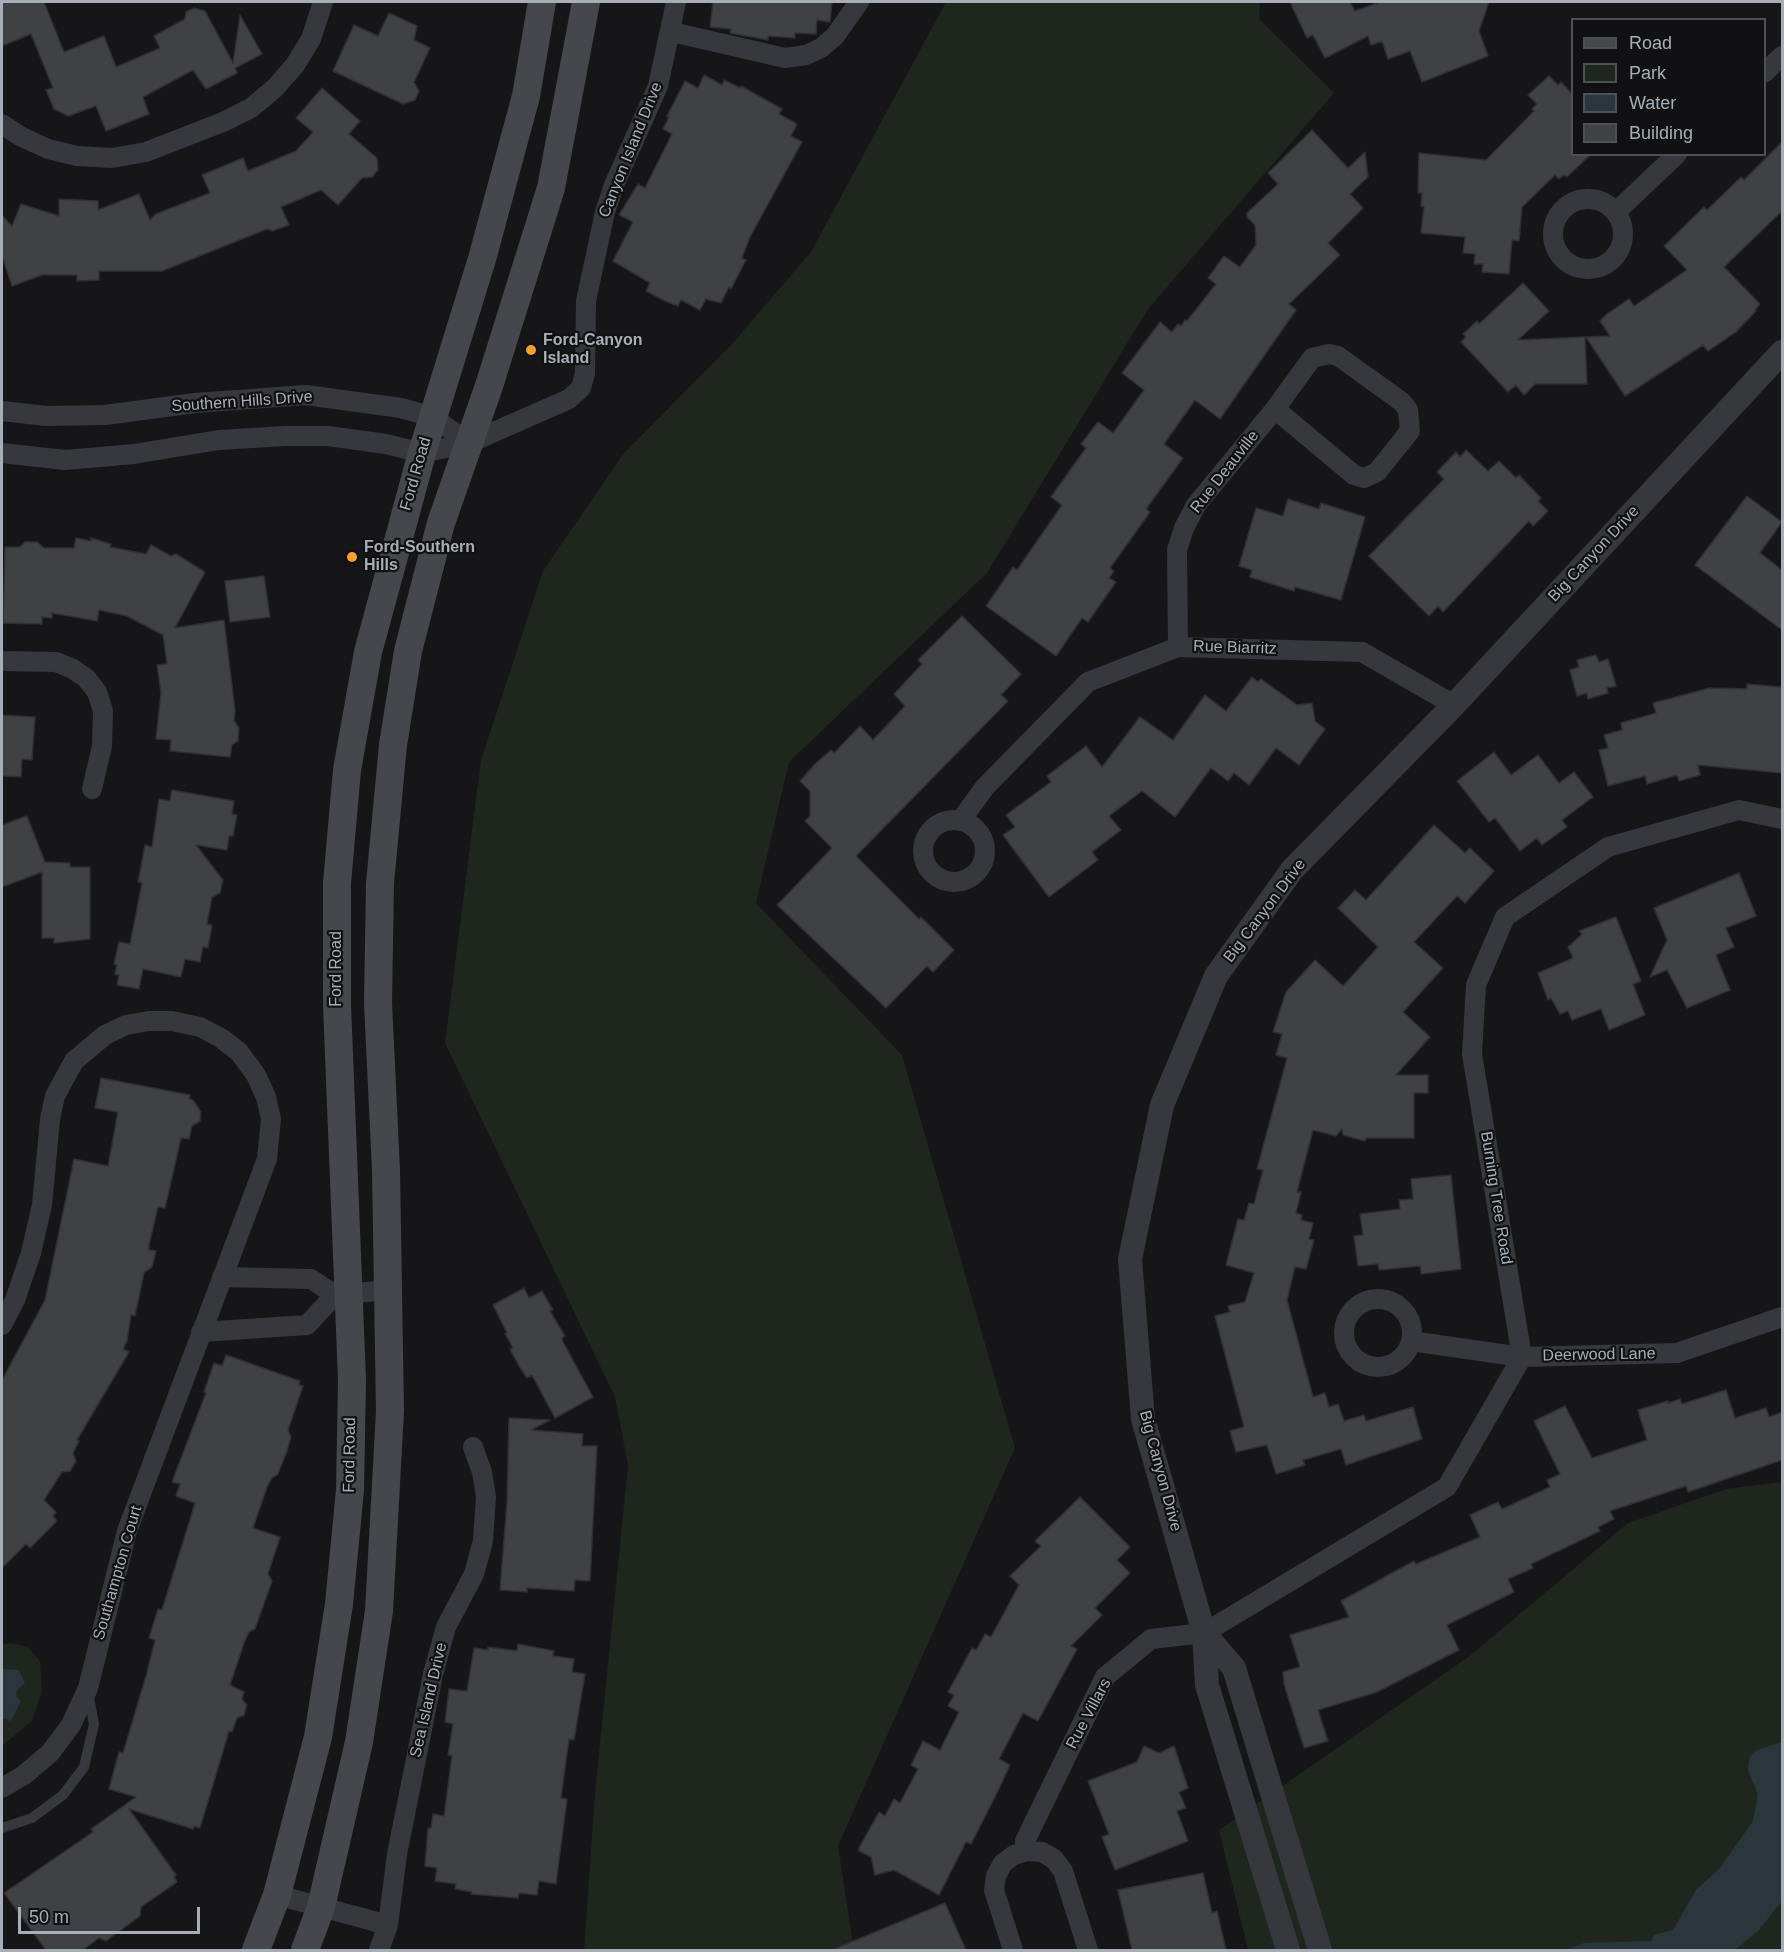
<!DOCTYPE html>
<html>
<head>
<meta charset="utf-8">
<style>
	body { margin:0 }
	#map { position:relative; width:1784px; height:1952px; overflow:hidden; background:#161618; font-family:Arial,sans-serif }
	canvas { display:block }
	.frame { position:absolute; inset:0; border:3px solid #a7aeb8; pointer-events:none }
	.legend { position:absolute; left:1571px; top:18px; width:195px; height:138px; box-sizing:border-box; background:#111113; border:2px solid #4d5055; margin:0; padding:8px 10px; list-style:none; font-size:18px; color:#a7aeb8 }
	.legend li { display:flex; align-items:center; gap:12px; height:30px }
	.legend b { width:30px; border:2px solid #4d5055 }
	.scale { position:absolute; left:18px; top:1907px; width:182px; height:27px; box-sizing:border-box; border:3px solid #a7aeb8; border-top:0; padding-left:8px; font-size:18px; line-height:21px; white-space:nowrap; color:#a7aeb8; -webkit-text-stroke:4px #111113; paint-order:stroke }
</style>
</head>
<body>
<div id="map">
<canvas width="1784" height="1952"></canvas>
<div class="frame"></div>
<ul class="legend">
<li><b style="height:8px;background:#45474d"></b>Road</li>
<li><b style="height:16px;background:#1e261e"></b>Park</li>
<li><b style="height:16px;background:#2b363c"></b>Water</li>
<li><b style="height:16px;background:#404145"></b>Building</li>
</ul>
<div class="scale">50 m</div>
</div>
<script>
const g = document.querySelector('canvas').getContext('2d');
g.lineJoin = 'round';
function fill(path, color) { g.fillStyle = color; g.fill(path, 'evenodd'); }
const toPath = rows => new Path2D(rows.map(r => 'M' + r).join(''));
function trace(path, color, width, dash) { g.strokeStyle = color; g.lineWidth = width; g.lineCap = dash ? 'butt' : 'round'; g.setLineDash(dash || []); g.stroke(path); }
function write(font, color, halo, rows, align = 'center') {
  g.font = font + ' Arial,sans-serif'; g.lineWidth = 4.5; g.setLineDash([]); g.textBaseline = 'middle'; g.strokeStyle = halo; g.fillStyle = color; for (const [text, x, y, turn = 0] of rows) {
    g.save(); g.translate(x, y); g.rotate((+turn || 0) * Math.PI / 180); g.textAlign = isNaN(turn) ? turn : align; if (halo) g.strokeText(text, 0, 0); g.fillText(text, 0, 0); g.restore();
  }
}
fill(toPath([
	[946,2,1260,2,1259,19,1334,93,1148,309,987,573,789,762,756,903,902,1055,1015,1448,838,1846,854,1950,584,1950,595,1794,628,1465,615,1397,445,1043,481,760,543,571,624,453,732,344,811,252],
	[1782,1482,1782,1950,1248,1950,1219,1830,1471,1655,1628,1523,1726,1489],
	[9,1643,28,1647,40,1661,42,1692,32,1721,2,1746,2,1645]
]), '#1e261e');
fill(toPath([
	[2,1669,19,1670,25,1683,17,1690,16,1696,21,1701,11,1721,2,1718],
	[1782,1742,1782,1901,1758,1931,1735,1950,1565,1950,1584,1943,1651,1941,1654,1935,1673,1930,1696,1890,1720,1868,1753,1821,1758,1794,1748,1771,1749,1758,1757,1750]
]), '#2b363c');
const building = toPath([
	[2,2,44,2,64,52,104,36,116,67,160,48,154,36,185,19,186,12,194,8,205,11,233,63,240,15,262,54,235,68,237,73,206,89,193,70,143,97,149,114,106,131,96,106,68,116,54,109,46,90,53,88,31,34,2,46,2,2],
	[713,2,832,2,830,22,817,20,816,34,795,33,795,38,768,36,768,40,730,33,731,29,710,27,713,2],
	[1290,2,1350,2,1355,11,1380,2,1489,2,1479,31,1488,56,1422,82,1410,51,1388,59,1382,41,1371,45,1368,36,1325,58,1313,35,1307,38,1290,2],
	[389,13,417,26,414,40,430,48,414,82,419,91,415,100,403,104,333,71,354,25,378,36,389,13],
	[704,75,722,85,724,80,740,88,741,86,782,109,779,114,797,124,791,136,802,142,750,237,742,258,746,260,731,289,729,287,721,303,706,299,700,310,681,300,678,306,665,301,646,291,650,283,613,261,633,222,619,215,638,184,645,188,672,134,663,129,669,117,667,116,685,81,698,88,704,75],
	[1549,76,1558,85,1561,82,1572,94,1572,154,1591,154,1567,177,1564,175,1559,179,1555,175,1522,207,1519,241,1512,240,1509,274,1482,272,1483,264,1474,264,1475,254,1463,253,1465,237,1421,233,1424,207,1421,206,1422,193,1418,193,1419,153,1486,160,1534,111,1532,109,1537,104,1528,95,1549,76],
	[322,88,360,121,349,134,377,158,378,170,372,177,362,178,338,205,321,190,281,207,289,225,272,231,267,229,162,271,99,271,99,280,77,281,77,275,42,275,12,286,2,256,2,215,12,226,21,204,59,216,59,199,98,201,98,210,139,194,150,220,156,214,210,193,202,175,243,158,248,171,296,151,313,132,296,118,322,88],
	[1312,130,1348,168,1365,152,1368,177,1350,194,1363,208,1328,243,1340,255,1289,304,1296,310,1220,419,1195,400,1164,444,1183,458,1146,509,1150,512,1110,568,1114,571,1109,578,1116,582,1088,622,1082,618,1056,656,986,606,1013,567,1017,570,1062,505,1051,497,1086,448,1081,444,1098,422,1113,433,1144,390,1122,373,1160,322,1172,332,1178,324,1181,326,1185,320,1187,321,1216,284,1208,278,1224,256,1240,267,1256,245,1255,225,1247,217,1247,213,1278,184,1268,173,1312,130],
	[1782,142,1782,211,1724,267,1760,304,1755,310,1756,311,1736,332,1708,351,1703,345,1625,396,1586,337,1610,336,1600,321,1607,314,1629,299,1634,306,1687,270,1664,246,1704,207,1707,210,1741,177,1744,180,1782,142],
	[1523,283,1549,311,1518,340,1585,337,1587,384,1535,384,1524,395,1516,385,1508,392,1461,342,1466,337,1463,334,1477,321,1479,324,1523,283],
	[1466,450,1488,471,1499,461,1516,478,1519,475,1541,498,1538,501,1548,511,1533,526,1529,521,1443,612,1438,606,1429,616,1369,556,1444,479,1437,472,1456,452,1460,457,1466,450],
	[1747,496,1782,522,1760,553,1782,570,1782,630,1695,565,1747,496],
	[1288,499,1319,509,1321,503,1365,517,1341,600,1295,587,1294,591,1250,577,1252,570,1239,566,1256,508,1283,516,1288,499],
	[76,538,91,541,91,538,111,544,110,547,146,554,151,545,171,556,176,554,205,572,175,628,224,620,235,710,234,721,239,728,238,741,232,745,230,757,170,751,171,740,156,739,161,693,157,665,167,664,163,635,127,616,99,610,97,621,52,613,52,618,42,617,42,624,3,623,5,547,20,547,25,542,37,542,44,548,74,548,76,538],
	[264,576,270,617,230,622,225,581,264,576],
	[962,616,1021,674,1001,695,1008,701,856,856,919,919,921,917,954,950,933,972,927,966,886,1008,777,905,832,848,805,821,810,816,810,791,800,781,815,764,831,750,834,753,860,726,873,740,905,706,894,694,922,664,918,660,962,616],
	[1596,655,1599,662,1608,659,1616,686,1607,688,1608,693,1588,699,1587,693,1577,696,1570,670,1579,667,1577,660,1596,655],
	[1252,677,1258,682,1261,679,1297,705,1312,703,1315,721,1325,729,1299,765,1276,748,1249,785,1234,773,1228,781,1211,768,1175,817,1142,791,1109,816,1121,830,1092,852,1098,860,1049,897,1003,835,1015,827,1006,815,1051,782,1047,776,1086,746,1102,767,1140,717,1173,740,1205,695,1226,711,1252,677],
	[1747,684,1782,687,1782,773,1698,765,1700,775,1679,781,1677,775,1647,784,1645,776,1608,786,1599,750,1608,748,1604,735,1622,730,1621,723,1656,713,1653,703,1710,688,1747,689,1747,684],
	[2,715,35,717,32,760,22,759,21,777,2,776,2,715],
	[1494,752,1511,775,1538,755,1559,783,1574,772,1593,797,1562,820,1567,827,1542,845,1537,838,1520,851,1495,818,1489,822,1457,781,1494,752],
	[172,790,234,801,232,814,237,815,233,836,229,836,227,850,196,845,223,880,220,893,212,897,207,924,212,925,208,948,203,947,200,962,185,959,181,977,143,969,139,989,117,985,119,975,115,974,117,965,114,964,119,942,130,944,142,883,138,882,145,845,152,847,159,799,170,801,172,790],
	[27,816,45,862,70,863,70,867,90,867,90,939,54,943,54,938,42,938,42,872,2,887,2,825,27,816],
	[1434,825,1465,853,1470,848,1494,871,1465,903,1457,896,1414,942,1443,968,1403,1012,1430,1037,1396,1075,1428,1075,1428,1093,1414,1093,1414,1138,1366,1138,1365,1141,1343,1135,1342,1129,1336,1136,1313,1130,1297,1192,1301,1192,1296,1213,1302,1215,1301,1220,1313,1223,1309,1239,1314,1240,1306,1269,1295,1267,1287,1300,1313,1397,1325,1393,1329,1407,1338,1404,1344,1421,1364,1415,1366,1421,1413,1407,1422,1439,1346,1465,1341,1449,1303,1460,1305,1465,1276,1474,1267,1445,1236,1452,1230,1431,1244,1427,1215,1316,1230,1312,1228,1306,1245,1302,1254,1273,1226,1265,1238,1219,1244,1220,1249,1203,1254,1204,1263,1170,1257,1169,1287,1058,1276,1055,1282,1034,1273,1032,1286,992,1315,960,1343,986,1378,947,1338,908,1355,890,1366,900,1434,825],
	[1739,873,1756,916,1726,928,1734,947,1716,955,1730,990,1687,1008,1667,970,1650,977,1667,940,1654,908,1739,873],
	[1616,917,1641,981,1633,984,1645,1015,1609,1030,1601,1009,1572,1020,1568,1011,1560,1014,1551,998,1548,1000,1538,973,1573,958,1568,947,1582,934,1579,931,1616,917],
	[101,1078,190,1095,189,1099,193,1100,201,1112,200,1121,192,1126,189,1139,181,1138,165,1208,158,1207,149,1245,149,1250,156,1251,152,1267,144,1273,135,1316,131,1315,127,1341,123,1349,129,1352,77,1440,79,1441,73,1453,76,1461,70,1471,62,1472,44,1500,56,1512,53,1516,57,1521,30,1548,26,1544,2,1568,2,1380,45,1300,74,1159,108,1166,118,1112,95,1108,101,1078],
	[1451,1175,1461,1269,1421,1274,1420,1266,1379,1270,1378,1264,1358,1266,1354,1236,1363,1235,1360,1214,1400,1209,1399,1200,1413,1199,1411,1179,1451,1175],
	[524,1288,529,1298,542,1291,553,1310,550,1311,565,1336,562,1338,563,1342,593,1397,555,1418,532,1375,527,1378,519,1366,510,1349,513,1348,505,1334,507,1333,493,1305,524,1288],
	[226,1355,300,1381,299,1385,303,1386,288,1430,291,1437,287,1451,278,1474,272,1478,267,1487,253,1528,280,1537,268,1574,272,1581,255,1629,249,1632,244,1643,230,1685,244,1692,242,1699,247,1705,244,1715,237,1718,232,1732,229,1731,200,1828,194,1826,193,1829,129,1809,176,1875,174,1877,177,1882,141,1907,140,1916,106,1941,99,1938,83,1950,46,1950,4,1893,93,1832,91,1829,136,1797,109,1789,119,1752,123,1753,146,1676,155,1640,149,1638,158,1609,162,1610,195,1503,176,1496,180,1484,172,1482,206,1393,204,1392,214,1363,222,1366,226,1355],
	[1726,1390,1735,1418,1766,1408,1769,1417,1782,1412,1782,1460,1688,1492,1686,1486,1610,1511,1614,1519,1598,1527,1600,1531,1531,1564,1533,1568,1508,1579,1514,1592,1447,1625,1459,1650,1377,1692,1318,1710,1328,1741,1304,1748,1284,1684,1283,1672,1300,1667,1290,1635,1349,1617,1341,1601,1414,1561,1416,1564,1480,1537,1470,1515,1498,1502,1502,1509,1550,1487,1547,1480,1560,1474,1534,1421,1565,1406,1592,1458,1647,1440,1638,1410,1668,1401,1668,1403,1680,1399,1682,1404,1726,1390],
	[509,1418,550,1420,531,1430,583,1434,582,1446,597,1446,590,1581,575,1580,574,1591,527,1588,527,1592,500,1590,507,1502,509,1418],
	[1080,1497,1130,1547,1117,1560,1130,1573,1095,1608,1102,1615,1071,1646,1077,1649,1038,1721,1023,1713,999,1759,1010,1765,997,1793,971,1844,966,1842,939,1895,894,1870,875,1875,871,1857,859,1851,859,1848,879,1812,885,1816,894,1799,900,1803,918,1769,911,1765,923,1741,940,1750,959,1712,948,1706,954,1695,948,1692,972,1648,976,1650,985,1634,991,1637,1019,1585,1010,1576,1041,1546,1035,1541,1080,1497],
	[518,1644,554,1651,553,1656,574,1659,572,1672,585,1674,574,1740,569,1739,561,1798,567,1799,556,1884,539,1881,537,1895,519,1893,518,1898,471,1894,472,1892,455,1889,456,1884,435,1881,437,1868,425,1866,428,1828,431,1828,433,1814,444,1816,452,1756,448,1755,453,1724,445,1722,449,1689,467,1691,474,1648,488,1650,488,1647,517,1651,518,1644],
	[1144,1746,1159,1753,1174,1746,1188,1788,1179,1792,1186,1808,1177,1811,1188,1841,1115,1870,1102,1837,1109,1834,1088,1781,1137,1762,1144,1746],
	[1203,1873,1212,1913,1217,1911,1226,1950,1132,1950,1118,1890,1203,1873],
	[945,1903,966,1950,832,1950,945,1903]
]);
fill(building, '#404145');
trace(building, '#303034', 1.5);
trace(toPath([
	[2,1828,32,1818,63,1795,84,1767,94,1724,88,1692]
]), '#37383d', 10);
trace(toPath([
	[672,32,785,58,806,55,821,48,835,36,859,2],
	[1764,73,1782,56],
	[2,124,20,136,48,149,77,156,112,158,146,152,223,122,251,108,275,88,295,65,311,39,323,2],
	'1553 234a35 35 0 1 1 70 0a35 35 0 1 1-70 0Z',
	[1616,212,1677,154],
	[2,411,46,416,105,415,195,403,306,395,401,408,433,417,469,443],
	[2,453,65,460,134,454,219,440,285,436,328,436,386,444,422,453,469,443,569,399,581,388,585,373,586,301,605,212,614,185,658,86,676,2],
	[1178,647,1177,550,1184,528,1196,505,1275,409,1312,358,1329,354,1338,356,1402,402,1408,410,1410,431,1377,472,1364,478,1354,475,1275,409],
	[2,661,56,662,73,669,86,678,97,692,103,711,102,746,92,789],
	'923 851a31 31 0 1 1 62 0a31 31 0 1 1-62 0Z',
	[961,820,985,787,1088,682,1178,647,1362,652,1454,705],
	[222,1277,311,1279,335,1295],
	'1344 1333a34 34 0 1 1 68 0a34 34 0 1 1-68 0Z',
	[2,1325,15,1300,31,1253,42,1205,50,1119,55,1096,74,1061,105,1035,126,1025,149,1021,172,1021,200,1027,221,1038,239,1052,256,1075,266,1097,271,1119,267,1159,127,1531,88,1688,71,1725,50,1753,24,1775,2,1788],
	[201,1332,307,1325,335,1295,388,1290],
	[1411,1341,1522,1357,1677,1353,1782,1317],
	[1027,1851,1025,1841,1105,1677,1151,1639,1204,1633,1447,1487,1522,1357,1472,1054,1476,985,1505,917,1608,847,1739,810,1782,819],
	[277,1895,388,1925],
	[379,1950,388,1925,397,1854,433,1674,446,1627,474,1574,483,1541,486,1497,482,1472,473,1447],
	[1013,1950,994,1890,996,1876,1003,1863,1014,1855,1027,1851,1042,1852,1054,1859,1063,1871,1088,1950]
]), '#37383d', 20);
trace(toPath([
	[1204,1633,1234,1668,1320,1950],
	[1288,1950,1207,1685,1204,1633,1143,1419,1130,1259,1162,1105,1216,976,1292,870,1454,705,1782,352]
]), '#37383d', 24);
trace(toPath([
	[256,1950,277,1895,318,1737,339,1604,350,1490,352,1380,337,1005,337,883,347,770,368,652,422,453,482,259,526,96,542,2],
	[305,1950,321,1907,359,1742,379,1611,390,1411,386,1170,378,1003,380,883,393,745,408,651,441,523,489,386,551,188,586,2]
]), '#45474d', 28);
for (const [x, y, r, color] of [
	[531,350,6,"#f89f2e"],
	[352,557,6,"#f89f2e"]
]) { const dot = new Path2D(); dot.arc(x, y, r, 0, 2 * Math.PI); g.fillStyle = color; g.fill(dot); trace(dot, '#111113', 2); }
write('16px', '#a7aeb8', '#111113', [
	["Canyon Island Drive",631,150,-68],
	["Southern Hills Drive",242,402,-4],
	["Rue Deauville",1225,472,-52],
	["Ford Road",416,474,-74],
	["Big Canyon Drive",1594,554,-47],
	["Rue Biarritz",1235,648,2],
	["Big Canyon Drive",1265,911,-53],
	["Ford Road",337,969,-90],
	["Burning Tree Road",1496,1198,81],
	["Deerwood Lane",1599,1355,-1],
	["Ford Road",350,1455,-89],
	["Big Canyon Drive",1160,1471,75],
	["Southampton Court",118,1573,-74],
	["Sea Island Drive",429,1700,-77],
	["Rue Villars",1089,1714,-62]
]);
write('bold 16px', '#a7aeb8', '#111113', [
	["Ford-Canyon",543,341],
	["Island",543,359],
	["Ford-Southern",364,548],
	["Hills",364,566]
], 'left');
</script>
</body>
</html>
